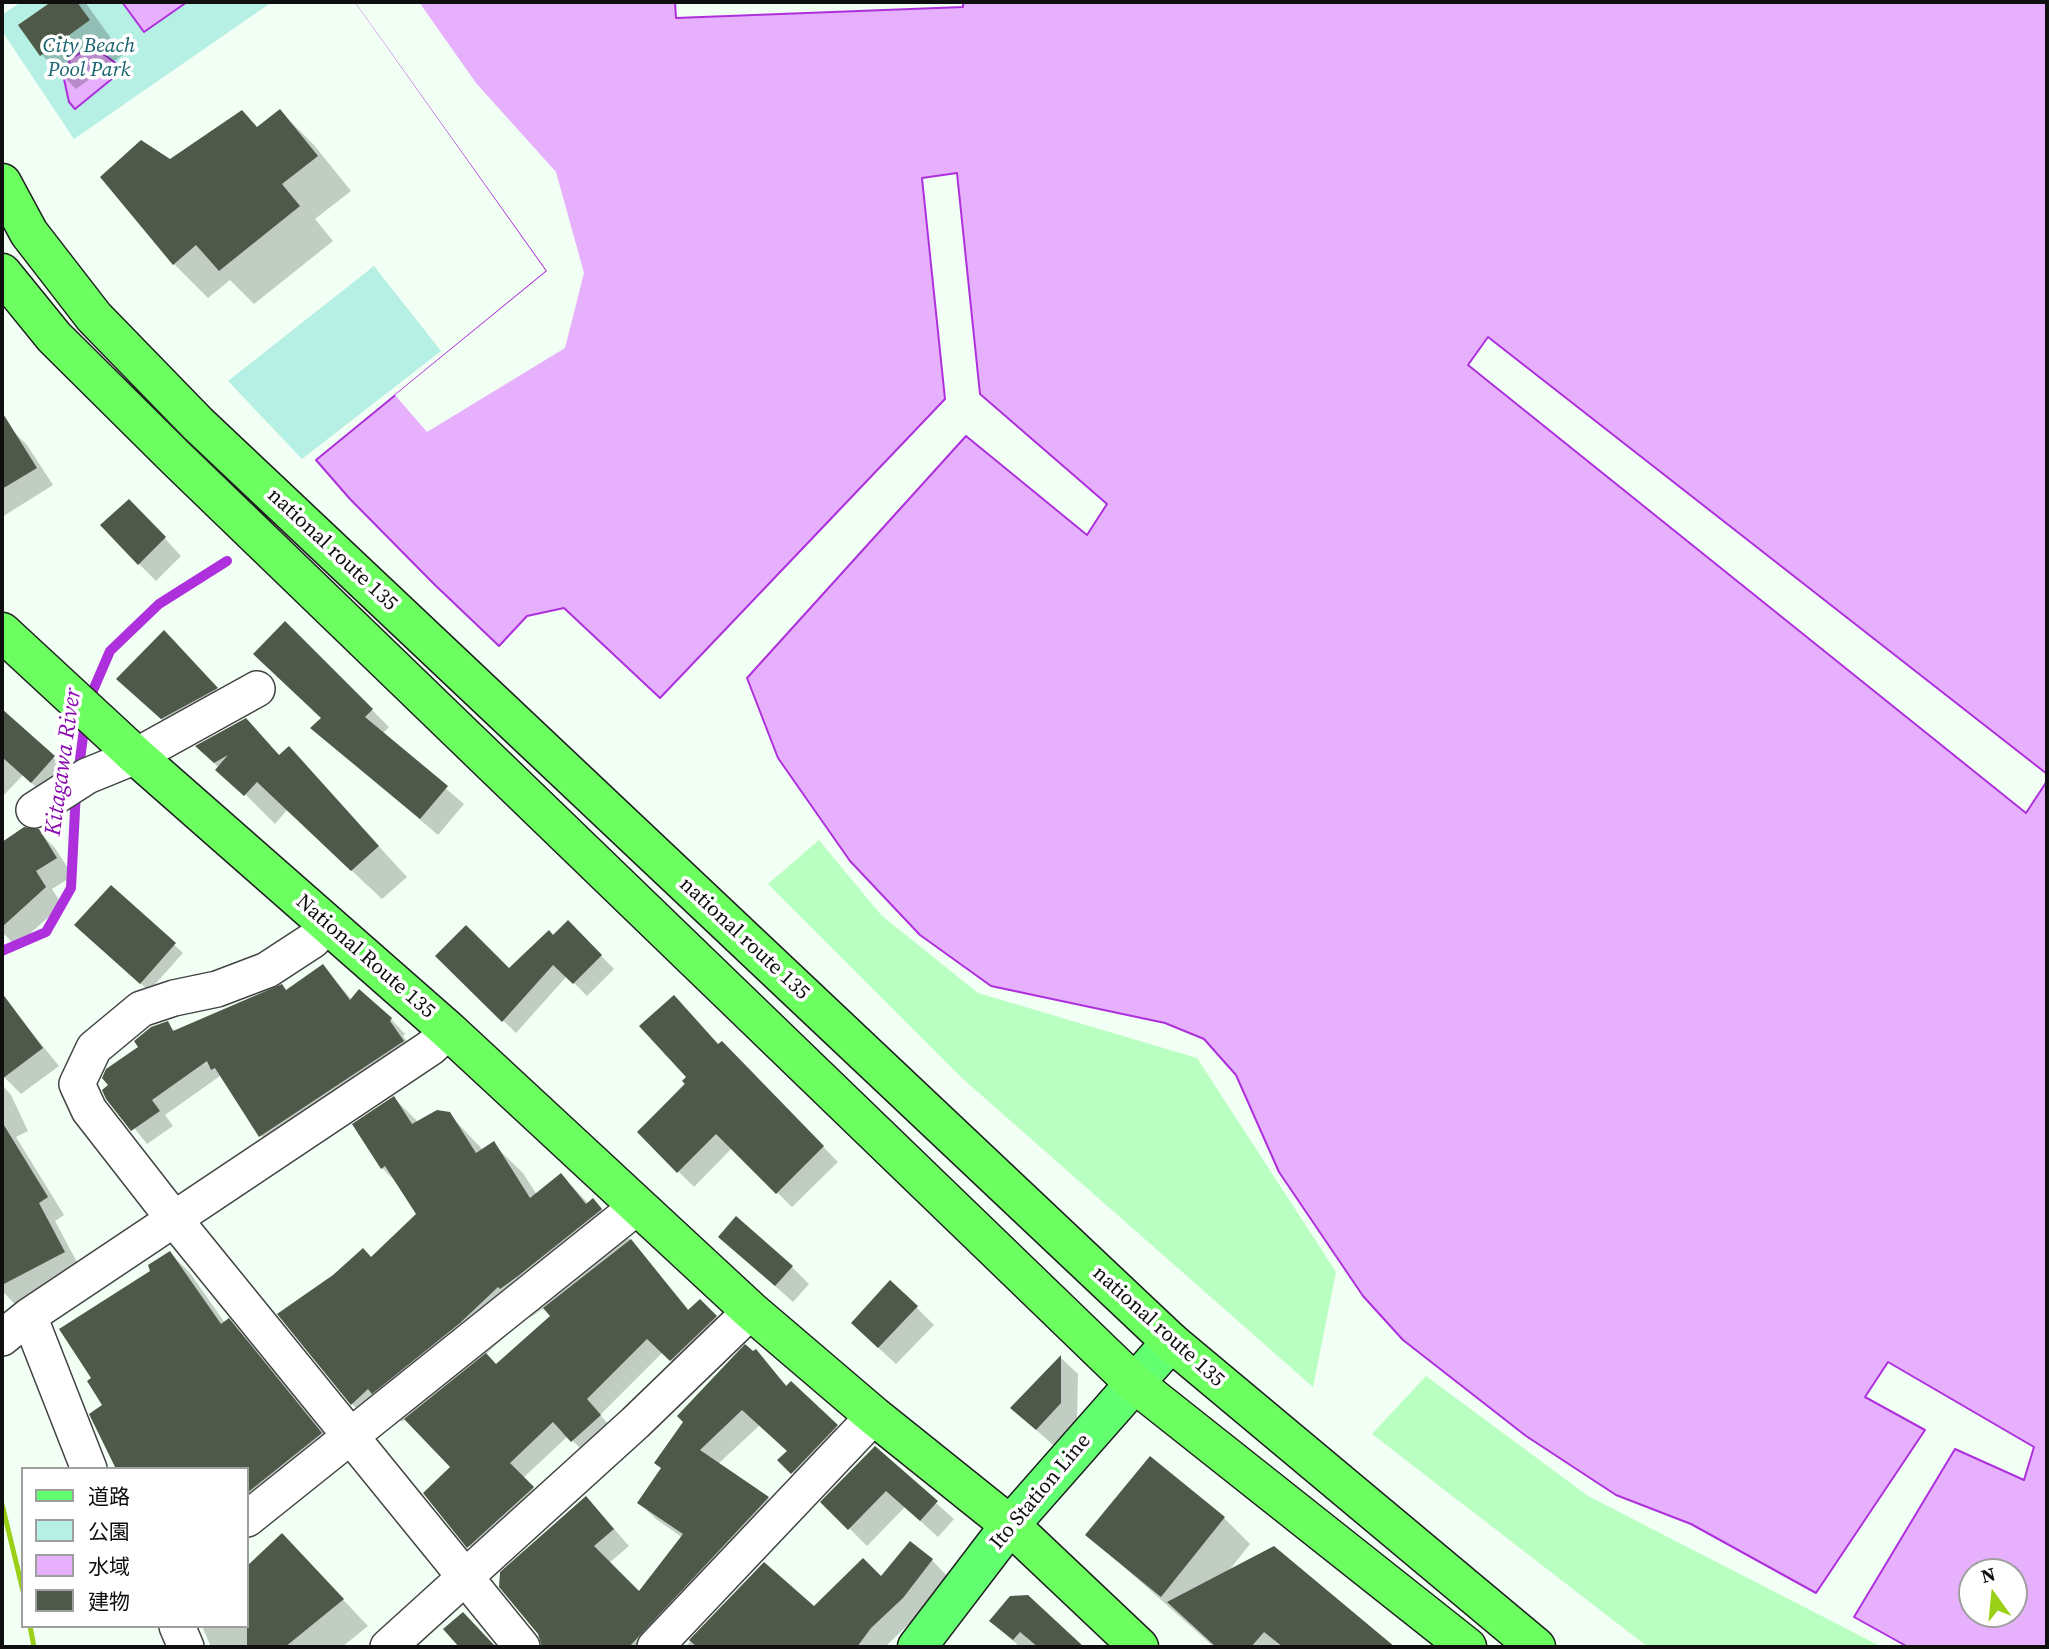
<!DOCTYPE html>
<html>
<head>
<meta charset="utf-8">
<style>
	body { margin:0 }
	#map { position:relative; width:2049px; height:1649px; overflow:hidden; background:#f2fff4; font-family:"Source Serif 4","Noto Sans JP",serif }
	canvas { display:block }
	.frame { position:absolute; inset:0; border:4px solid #0f0f0f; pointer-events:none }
	.legend { position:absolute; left:21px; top:1467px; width:228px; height:161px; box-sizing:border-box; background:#fff; border:2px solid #9f9f9f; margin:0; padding:9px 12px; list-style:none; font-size:21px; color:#0f0f0f }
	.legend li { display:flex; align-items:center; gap:14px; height:35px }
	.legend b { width:35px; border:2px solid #9f9f9f }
	.north { position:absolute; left:1958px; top:1558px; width:70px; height:70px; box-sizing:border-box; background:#fff; border:2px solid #9f9f9f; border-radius:50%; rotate:345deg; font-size:19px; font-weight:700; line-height:28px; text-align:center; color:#0f0f0f }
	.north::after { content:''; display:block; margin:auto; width:24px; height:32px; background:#9ad017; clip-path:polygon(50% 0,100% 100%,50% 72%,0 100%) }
</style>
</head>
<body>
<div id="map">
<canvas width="2049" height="1649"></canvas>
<div class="frame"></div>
<ul class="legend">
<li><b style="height:9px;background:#62ff71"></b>道路</li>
<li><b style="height:19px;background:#b6efe4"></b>公園</li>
<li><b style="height:19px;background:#e7b0fd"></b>水域</li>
<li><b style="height:19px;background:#4f594a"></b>建物</li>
</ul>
<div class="north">N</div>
</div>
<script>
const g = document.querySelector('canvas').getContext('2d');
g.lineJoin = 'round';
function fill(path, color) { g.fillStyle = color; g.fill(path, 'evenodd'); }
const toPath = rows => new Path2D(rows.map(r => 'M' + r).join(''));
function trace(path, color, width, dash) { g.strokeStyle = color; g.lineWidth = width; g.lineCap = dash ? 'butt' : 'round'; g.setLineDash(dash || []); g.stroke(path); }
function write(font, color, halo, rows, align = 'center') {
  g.font = font + ' "Source Serif 4",serif'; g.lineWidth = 7; g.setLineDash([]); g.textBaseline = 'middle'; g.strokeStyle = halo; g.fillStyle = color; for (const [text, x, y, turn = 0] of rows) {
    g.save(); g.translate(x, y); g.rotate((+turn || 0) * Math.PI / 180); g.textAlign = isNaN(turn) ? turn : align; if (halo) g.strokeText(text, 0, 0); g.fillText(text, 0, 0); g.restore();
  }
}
fill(toPath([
	[21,2,272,2,74,139,2,31,2,15],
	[374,266,441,351,302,459,228,381]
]), '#b6efe4');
fill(toPath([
	[819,840,881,915,978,993,1197,1058,1336,1272,1313,1387,963,1079,768,884],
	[1426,1376,1588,1496,1882,1647,1648,1647,1372,1434]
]), '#baffc2');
const water = toPath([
	[122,2,187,2,144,32,122,2],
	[356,2,675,2,676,18,963,7,963,2,2047,2,2047,774,1488,337,1468,365,2026,813,2047,781,2047,1647,1908,1647,1854,1617,1955,1449,2024,1480,2034,1447,1888,1362,1865,1397,1925,1430,1816,1593,1691,1524,1616,1495,1526,1436,1403,1340,1363,1296,1279,1172,1236,1075,1204,1039,1165,1023,991,986,920,935,850,861,778,758,747,678,966,436,1087,535,1107,504,980,394,957,173,922,178,945,399,660,698,564,608,527,616,499,646,434,584,350,499,316,460,547,271,356,2],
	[1972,1572,2014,1572,2014,1614,1972,1614,1972,1572],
	[92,46,124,69,75,109,69,102,64,79,70,59,92,46]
]);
fill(water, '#e7b0fd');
trace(water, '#ae2fdc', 2);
fill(toPath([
	[355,2,419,2,476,83,556,172,584,273,565,348,427,432,395,395,547,271]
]), '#f2fff4');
fill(toPath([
	[49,2,85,2,123,55,76,89,41,54],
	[280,111,314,145,351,191,315,219,333,241,254,304,230,280,208,298,174,264,170,161,258,128],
	[10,428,27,445,53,485,2,517,2,433],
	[146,518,181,556,156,581,139,564],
	[285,623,389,727,382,734,464,804,438,835,312,728,323,719],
	[176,645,228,701,174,731,130,691],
	[6,715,71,774,49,799,23,775,2,797,2,720],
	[245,720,280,756,289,749,407,877,382,899,287,810,275,824,198,747],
	[25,829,38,831,55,848,73,876,52,889,62,905,16,946,2,932,2,843],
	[111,887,183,953,149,991,85,933],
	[568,922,614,969,587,996,567,976,516,1033,438,956,509,971],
	[323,966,352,1000,391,1019,405,1034,403,1036,417,1056,275,1150,261,1135,220,1076,165,1115,173,1126,147,1144,104,1090,141,1048,167,1023,176,1032,287,991],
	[15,1012,59,1066,21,1094,2,1075,2,1022],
	[722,1043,838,1162,792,1207,732,1148,694,1187,639,1132],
	[2,1085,11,1095,28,1131,16,1137,64,1215,55,1221,77,1262,77,1272,15,1304,2,1291,2,1236,14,1230,2,1211],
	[394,1098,418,1122,449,1114,483,1150,493,1144,523,1173,537,1195,561,1175,589,1204,593,1200,622,1230,690,1311,700,1301,730,1331,685,1374,663,1352,600,1415,614,1430,587,1455,568,1436,523,1478,547,1502,483,1561,425,1493,452,1467,406,1418,402,1422,398,1418,382,1433,352,1404,279,1314,371,1259,419,1215,400,1186,382,1168],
	[545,1307,552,1316,496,1366,485,1355,528,1315,531,1317],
	[720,1237,792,1267,809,1284,793,1302],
	[170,1253,190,1273,225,1323,228,1320,248,1340,340,1453,247,1531,247,1469,105,1406,153,1271],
	[916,1307,934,1325,896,1364,870,1340],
	[755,1351,788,1387,853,1442,809,1489,780,1460,789,1452,760,1425,718,1464,768,1498,784,1515,659,1647,543,1647,602,1515,629,1546,609,1563,639,1594,683,1538,656,1519,639,1503],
	[1061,1358,1078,1374,1077,1421,1054,1446,1012,1408],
	[875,1449,954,1519,938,1537,905,1507,867,1546,823,1502],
	[1151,1458,1224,1518,1250,1544,1227,1573,1383,1640,1391,1647,1214,1647,1088,1535],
	[282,1535,368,1626,342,1647,211,1647,202,1626,247,1626,247,1569],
	[932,1560,948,1577,919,1614,885,1647,685,1647,764,1564,814,1609,881,1578],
	[1027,1597,1084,1647,1020,1647,991,1621]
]), '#0003');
trace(toPath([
	[88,702,110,651,159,604,227,561],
	[78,775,85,721],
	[2,951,46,932,71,888,76,791]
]), '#ae2fdc', 10);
fill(toPath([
	[51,2,77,2,90,20,40,56,18,25],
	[280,109,318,156,282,184,300,206,219,271,196,245,173,265,100,177,141,140,170,159,242,110,257,127],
	[2,412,37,468,2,489],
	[129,499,166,537,138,565,100,525],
	[285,621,373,709,365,717,448,786,420,819,310,728,321,718,253,654],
	[164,630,218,688,161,719,116,679],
	[2,709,55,756,31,783,2,757],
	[246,718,279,755,289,746,379,846,351,871,257,782,244,796,215,770,228,755,214,763,195,746],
	[24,827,39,829,57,858,36,871,46,887,2,927,2,842],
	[111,885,176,943,140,984,74,925],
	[568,920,602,955,573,984,553,965,502,1022,435,956,466,925,509,968,549,930,553,935],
	[323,964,350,1000,359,989,392,1018,390,1021,404,1041,259,1137,215,1068,211,1070,207,1061,152,1100,160,1111,131,1131,106,1099,102,1090,108,1085,102,1078,106,1069,138,1047,134,1041,151,1027,168,1021,173,1031,282,984,286,990],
	[2,993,43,1048,2,1079],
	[674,995,718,1044,722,1041,824,1146,776,1194,716,1134,677,1173,637,1132,685,1084,682,1081,686,1077,639,1026],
	[394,1096,412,1124,437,1110,450,1112,476,1153,494,1141,530,1198,561,1173,586,1204,593,1198,602,1209,518,1276,500,1289,498,1287,460,1323,372,1394,368,1389,351,1405,277,1314,333,1275,363,1248,371,1257,416,1214,385,1166,381,1169,352,1124],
	[2,1122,48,1197,39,1203,65,1252,2,1285],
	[736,1216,793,1266,775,1286,718,1237],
	[631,1239,688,1310,700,1299,717,1316,670,1361,647,1339,587,1399,601,1415,571,1442,553,1422,510,1463,534,1487,467,1548,423,1493,450,1467,404,1419,486,1353,496,1364,550,1316,543,1308],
	[170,1251,221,1324,229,1318,322,1433,247,1493,247,1469,116,1469,89,1414,102,1405,87,1381,91,1378,59,1329,150,1271,148,1265],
	[890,1280,918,1306,878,1348,851,1323],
	[745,1344,753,1351,756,1349,786,1386,791,1381,838,1425,791,1474,777,1460,787,1451,742,1410,700,1450,769,1497,629,1647,542,1647,538,1634,499,1587,500,1572,586,1496,614,1529,594,1546,639,1591,683,1534,637,1503,661,1468,654,1463,683,1422,677,1416],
	[1061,1355,1061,1403,1036,1430,1010,1408],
	[875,1446,938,1501,920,1521,886,1491,848,1530,820,1502],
	[1150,1456,1225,1517,1161,1597,1085,1535],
	[282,1533,344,1599,285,1647,247,1647,247,1566],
	[910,1541,933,1559,903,1598,871,1628,857,1647,697,1647,689,1640,764,1562,814,1606,863,1558,881,1576],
	[1274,1546,1395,1647,1283,1647,1264,1632,1251,1647,1216,1647,1167,1602],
	[1028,1595,1084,1647,1038,1647,1020,1632,1013,1640,989,1621,1010,1596],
	[463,1612,495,1646,496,1647,459,1647,443,1629]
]), '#4f594a');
const minor = toPath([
	[34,810,87,776,136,756,257,689],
	[326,924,313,940,267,970,217,989,174,998,141,1009,94,1048,77,1084,89,1110,174,1219,522,1647],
	[29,1316,89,1469],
	[2,1338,29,1316,430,1048,449,1031],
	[247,1519,638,1206],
	[177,1626,186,1647],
	[388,1647,635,1423,751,1311],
	[655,1647,874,1416]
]);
const primary = toPath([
	[917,1647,1010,1525,1171,1342]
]);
const trunk = toPath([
	[2,183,29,233,94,317,198,424,1171,1342,1536,1647],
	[2,273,54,337,176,458,1134,1383,1467,1647],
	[2,632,136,756,449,1031,751,1311,874,1416,1010,1525,1139,1647]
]);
trace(minor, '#424242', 38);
trace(primary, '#202020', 41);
trace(trunk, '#202020', 41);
trace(minor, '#fff', 35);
trace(primary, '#62ff71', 38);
trace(trunk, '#6bff60', 38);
trace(toPath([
	[2,1504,23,1591],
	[30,1626,34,1647]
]), '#9ad017', 5);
write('italic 21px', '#18646f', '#fff', [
	["City Beach",89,47],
	["Pool Park",89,71]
]);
write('21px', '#0f0f0f', '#fff', [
	["national route 135",332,550,43],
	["national route 135",744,939,43],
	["National Route 135",365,957,41],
	["national route 135",1158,1327,42],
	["Ito Station Line",1041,1492,-50]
]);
write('italic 23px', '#8a0ab0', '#fff', [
	["Kitagawa River",64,762,-82]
]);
</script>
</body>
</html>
